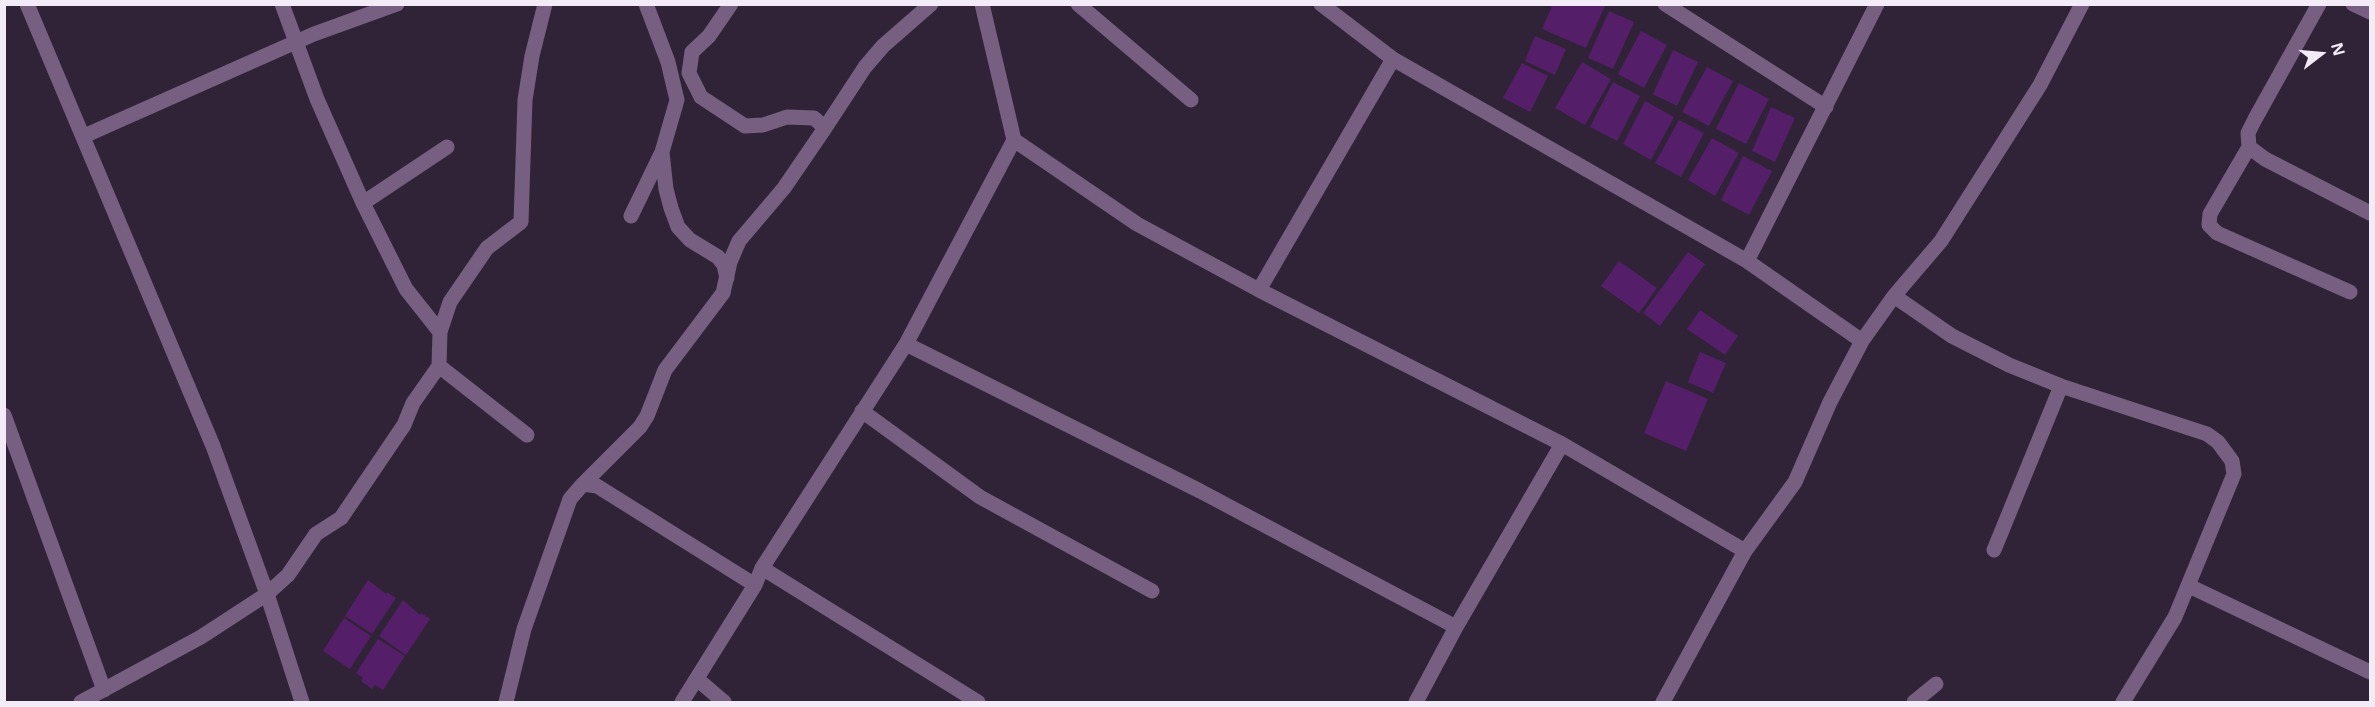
<!DOCTYPE html>
<html>
<head>
<meta charset="utf-8">
<style>
	body { margin:0 }
	#map { position:relative; width:2375px; height:707px; overflow:hidden; background:#302337; font-family:"Noto Sans",sans-serif }
	canvas { display:block }
	.frame { position:absolute; inset:0; border:6px solid #f4ebf9; pointer-events:none }
	.north { position:absolute; left:2291px; top:24px; width:60px; height:60px; -webkit-text-stroke:4px #302337; paint-order:stroke; rotate:74deg; font-size:16px; font-weight:700; line-height:24px; text-align:center; color:#f4ebf9 }
	.north::after { content:''; display:block; margin:auto; width:21px; height:27px; background:#f4ebf9; clip-path:polygon(50% 0,100% 100%,50% 72%,0 100%) }
</style>
</head>
<body>
<div id="map">
<canvas width="2375" height="707"></canvas>
<div class="frame"></div>
<div class="north">N</div>
</div>
<script>
const g = document.querySelector('canvas').getContext('2d');
g.lineJoin = 'round';
function fill(path, color) { g.fillStyle = color; g.fill(path, 'evenodd'); }
const toPath = rows => new Path2D(rows.map(r => 'M' + r).join(''));
function trace(path, color, width, dash) { g.strokeStyle = color; g.lineWidth = width; g.lineCap = dash ? 'butt' : 'round'; g.setLineDash(dash || []); g.stroke(path); }
fill(toPath([
	[1553,4,1605,6,1586,48,1542,29],
	[1609,11,1634,22,1613,69,1588,58],
	[1641,31,1667,45,1644,88,1618,74],
	[1535,36,1566,49,1555,75,1525,61],
	[1673,50,1698,62,1677,106,1653,94],
	[1582,62,1611,79,1585,125,1555,108],
	[1522,63,1548,76,1530,112,1503,98],
	[1707,67,1733,81,1709,126,1682,112],
	[1613,82,1640,96,1617,141,1590,127],
	[1739,83,1769,99,1746,144,1716,129],
	[1645,101,1674,117,1651,160,1623,144],
	[1771,107,1795,118,1775,162,1752,151],
	[1679,120,1704,133,1681,177,1655,163],
	[1712,138,1739,153,1715,196,1688,180],
	[1743,156,1772,171,1749,215,1721,200],
	[1688,252,1705,264,1660,326,1643,313],
	[1619,261,1657,288,1639,313,1601,286],
	[1700,310,1738,336,1725,355,1687,329],
	[1700,352,1726,363,1713,393,1688,382],
	[1666,381,1708,399,1686,451,1644,433],
	[368,580,386,594,387,592,396,598,372,634,345,616],
	[403,600,420,615,421,613,430,619,406,655,379,636],
	[344,618,371,636,350,669,323,651],
	[378,639,405,656,383,690,375,685,372,689,361,681,363,678,356,673]
]), '#541e69');
trace(toPath([
	[27,4,213,446,267,594,302,702],
	[282,4,317,99,363,203,406,289,440,332],
	[646,4,668,62,677,100,662,152,666,189,671,208,678,227,690,240,718,257,724,265,727,278],
	[731,4,709,36,692,52,689,73,701,97,745,126,763,125,787,117,814,118,825,128,865,67,883,46,931,4],
	[1078,4,1191,100],
	[1321,4,1393,59,1747,261,1862,341],
	[1665,4,1826,107],
	[2319,4,2255,119,2248,133,2249,147,2265,159,2370,213],
	[2353,4,2370,12],
	[84,136,314,34,397,4],
	[1014,140,1137,224,1259,290,1562,444,1745,551],
	[2249,147,2210,214,2209,225,2217,233,2350,292],
	[363,203,447,147],
	[631,216,661,154],
	[1747,261,1877,4],
	[1259,290,1393,59],
	[1894,296,1952,336,2009,365,2061,386,2207,434,2218,442,2232,461,2234,474,2175,617,2123,702],
	[906,344,1200,491,1456,627,1416,702],
	[439,366,527,435],
	[862,411,980,497,1152,591],
	[4,415,104,690],
	[583,484,640,427,647,416,665,370,723,293,730,262,739,241,784,188,825,128],
	[1994,550,2061,386],
	[762,568,978,702],
	[2189,586,2370,672],
	[1456,627,1562,444],
	[697,679,724,702],
	[81,702,201,637,267,594,288,575,316,534,341,518,404,425,413,403,439,366,440,332,450,302,487,248,521,222,525,100,532,56,545,4],
	[506,702,524,629,570,499,583,484,597,486,755,585],
	[682,702,755,585,762,568,906,344,1014,140,982,4],
	[1663,702,1745,551,1795,482,1830,402,1862,341,1894,296,1941,241,2040,85,2082,4],
	[1914,702,1936,684]
]), '#765f81', 15);
</script>
</body>
</html>
